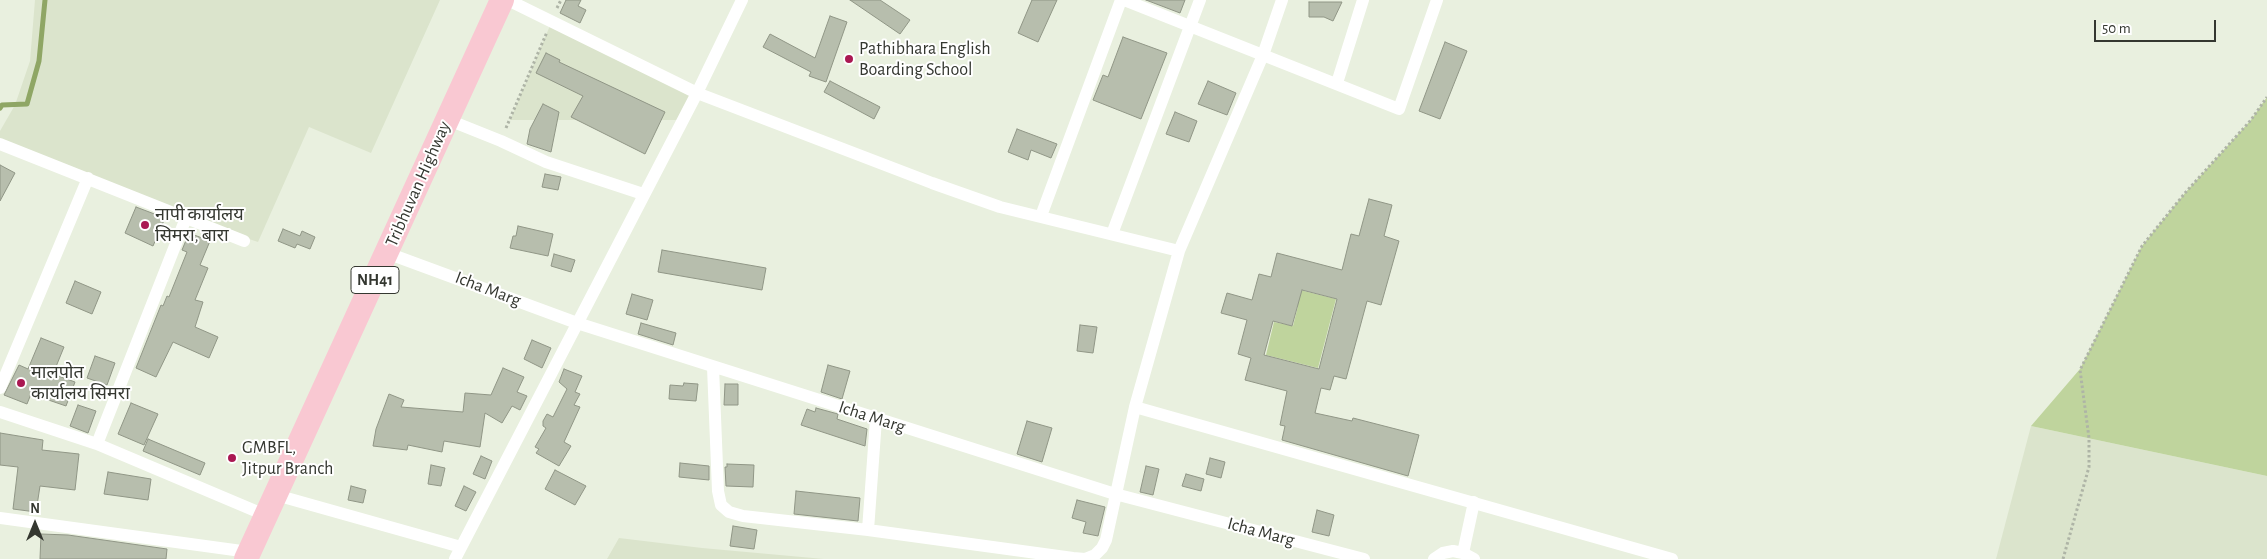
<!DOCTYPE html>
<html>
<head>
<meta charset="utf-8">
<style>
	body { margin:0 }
	#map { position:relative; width:2267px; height:559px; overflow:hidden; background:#e9f0df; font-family:"Alegreya Sans",sans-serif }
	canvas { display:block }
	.north { position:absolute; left:10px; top:499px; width:50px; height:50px; -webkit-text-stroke:4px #fff; paint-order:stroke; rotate:0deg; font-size:14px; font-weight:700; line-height:20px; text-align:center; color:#343730 }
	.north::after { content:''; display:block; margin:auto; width:18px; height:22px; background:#343730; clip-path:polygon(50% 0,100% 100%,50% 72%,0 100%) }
	.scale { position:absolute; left:2094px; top:20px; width:122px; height:22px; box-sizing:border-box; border:2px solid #343730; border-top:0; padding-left:6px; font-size:15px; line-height:18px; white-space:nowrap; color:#343730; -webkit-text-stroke:4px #fff; paint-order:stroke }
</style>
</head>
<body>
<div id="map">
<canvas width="2267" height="559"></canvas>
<div class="north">N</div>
<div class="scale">50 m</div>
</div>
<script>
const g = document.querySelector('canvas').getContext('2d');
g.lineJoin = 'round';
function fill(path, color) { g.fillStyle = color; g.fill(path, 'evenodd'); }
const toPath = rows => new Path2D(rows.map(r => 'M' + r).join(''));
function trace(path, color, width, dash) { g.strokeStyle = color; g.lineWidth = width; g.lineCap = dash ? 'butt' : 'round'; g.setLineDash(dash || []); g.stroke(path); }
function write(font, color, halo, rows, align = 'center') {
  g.font = font + ' "Alegreya Sans","Noto Sans Devanagari",sans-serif'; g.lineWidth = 4; g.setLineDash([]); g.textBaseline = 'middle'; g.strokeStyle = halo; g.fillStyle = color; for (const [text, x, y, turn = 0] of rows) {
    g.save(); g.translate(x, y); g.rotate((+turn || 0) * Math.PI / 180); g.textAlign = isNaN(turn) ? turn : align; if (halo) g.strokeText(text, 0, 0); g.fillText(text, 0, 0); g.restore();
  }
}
fill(toPath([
	[35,0,440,0,371,153,309,127,258,242,186,218,0,144,0,131,15,105,30,61],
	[552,21,697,93,682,120,510,120],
	[2031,426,2267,476,2267,559,1996,559],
	[619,538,702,548,824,559,607,559]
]), '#dbe4cc');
fill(toPath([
	[2267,97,2267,476,2031,426,2080,369,2142,246,2185,193,2251,120],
	[1284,286,1336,299,1318,368,1266,355,1274,322,1293,326,1298,306,1280,301]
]), '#bfd49d');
trace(toPath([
	[0,108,2,105,27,104,39,61,45,0]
]), '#8fa665', 5);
const building = toPath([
	[566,0,581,0,578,6,586,10,580,23,560,13,566,0],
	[850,0,880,0,910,20,900,34,850,0],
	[1032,0,1057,0,1038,42,1018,33,1032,0],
	[1146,0,1185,0,1180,13,1146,0],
	[1309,2,1342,2,1333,21,1324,17,1309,17,1309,2],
	[830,16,847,22,826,82,809,76,811,72,763,47,770,34,815,58,830,16],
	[1123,37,1167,53,1141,119,1093,100,1103,75,1108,77,1123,37],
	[1445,42,1467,51,1440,119,1419,111,1445,42],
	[546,53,560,60,559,62,665,112,645,154,571,117,583,96,536,73,546,53],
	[830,81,880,107,874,119,824,92,830,81],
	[1208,81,1236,93,1227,115,1198,104,1208,81],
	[543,104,559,112,551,152,527,144,530,129,543,104],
	[1175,112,1197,121,1189,142,1166,134,1175,112],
	[1017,129,1057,144,1051,158,1031,150,1028,160,1008,152,1017,129],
	[0,165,15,173,0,201,0,165],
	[545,174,561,177,558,190,542,187,545,174],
	[1369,199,1392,205,1384,236,1399,241,1381,305,1367,301,1346,379,1334,376,1330,390,1321,388,1315,413,1352,421,1353,418,1419,435,1408,476,1282,440,1285,426,1280,425,1287,391,1245,380,1251,358,1238,354,1247,320,1221,313,1227,293,1252,300,1259,274,1271,277,1277,253,1342,270,1351,234,1359,236,1369,199],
	[1302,290,1337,299,1319,369,1264,355,1273,321,1292,326,1302,290],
	[136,207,165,218,153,246,125,233,136,207],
	[518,226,553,234,548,256,510,248,513,236,516,236,518,226],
	[283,229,300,236,302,231,315,237,310,249,297,244,295,248,278,241,283,229],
	[189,233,210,241,200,265,208,268,195,300,203,302,195,327,218,337,209,358,173,342,156,377,136,368,161,305,163,306,167,296,169,297,187,252,182,250,189,233],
	[662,250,766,268,762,290,658,272,662,250],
	[554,254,575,260,571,272,551,266,554,254],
	[75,281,101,292,92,314,66,303,75,281],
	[632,294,653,300,647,320,626,314,632,294],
	[641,323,676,333,673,345,638,334,641,323],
	[1080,325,1097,327,1093,353,1077,351,1080,325],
	[41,338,64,347,53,374,75,382,66,406,31,394,27,404,4,395,19,365,28,369,41,338],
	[532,340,551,348,542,368,524,359,532,340],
	[95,356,115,363,107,385,87,378,95,356],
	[828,365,850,371,842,399,821,392,828,365],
	[503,368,524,377,517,392,527,396,520,410,512,406,502,423,485,413,480,447,444,441,442,452,408,445,407,450,373,446,376,429,389,394,404,400,401,407,463,412,465,393,491,395,503,368],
	[564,369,582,376,575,392,580,394,574,405,580,407,564,442,571,446,559,466,536,453,539,449,535,447,546,428,543,426,543,421,547,414,553,417,567,389,559,382,564,369],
	[684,383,698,384,696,401,669,399,670,385,683,386,684,383],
	[725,384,738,384,738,405,724,405,725,384],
	[131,403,158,414,144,445,118,434,131,403],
	[78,405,96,411,88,433,70,426,78,405],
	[816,408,838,414,837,419,867,429,865,446,801,425,807,409,815,412,816,408],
	[1027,421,1052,428,1042,462,1017,454,1027,421],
	[0,433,43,440,42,450,79,454,75,490,40,486,36,512,13,509,18,467,0,465,0,433],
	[148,439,205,463,200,475,143,451,148,439],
	[481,456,492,461,485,479,473,474,481,456],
	[1210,458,1225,462,1221,478,1206,474,1210,458],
	[680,463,709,466,709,480,679,477,680,463],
	[727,464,754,465,753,487,726,486,725,467,727,467,727,464],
	[431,465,445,468,441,486,428,484,431,465],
	[1146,466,1159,469,1153,495,1140,492,1146,466],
	[555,470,586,486,575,505,545,489,555,470],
	[108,472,151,479,148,500,104,494,108,472],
	[1186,474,1204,479,1201,491,1182,486,1186,474],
	[351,486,366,490,363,503,348,500,351,486],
	[464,486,476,492,466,511,455,506,464,486],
	[796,491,860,498,858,521,794,514,796,491],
	[1077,500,1105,507,1098,536,1083,533,1086,522,1072,518,1077,500],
	[1317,510,1334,515,1329,536,1312,532,1317,510],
	[733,526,757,530,754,549,730,546,733,526],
	[41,534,68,535,167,549,166,559,40,559,41,534]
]);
fill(building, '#b7bead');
trace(building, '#909686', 1);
trace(toPath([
	[557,8,561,0],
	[506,128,547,32],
	[2063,559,2089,467,2089,438,2080,370,2142,246,2185,193,2251,120,2267,97]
]), '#aeb4a6', 3, [2.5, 2.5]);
trace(toPath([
	[508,0,697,93,932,183,1000,207,1179,251],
	[1124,0,1399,109,1437,0],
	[1337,83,1363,0],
	[446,119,501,141,546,162,643,194],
	[0,144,244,241],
	[1041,216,1121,0],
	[1112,234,1200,0],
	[387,253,577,323,1115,494,1364,559],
	[713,367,718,491,721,505,729,512,743,516,868,530,1073,558,1085,559,1095,555,1102,548,1106,540,1135,407,1179,251,1263,55,1282,0],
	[0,388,88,178],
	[1135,407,1672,559],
	[0,412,97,444,265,515],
	[97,444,186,218],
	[276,495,461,547],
	[0,518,249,552],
	[868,530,876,419],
	[1463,553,1474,502],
	[455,559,697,93,742,0],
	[1434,559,1443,553,1453,551,1463,553,1474,559]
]), '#fff', 12);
trace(toPath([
	[246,559,502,0]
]), '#f9c8d2', 24);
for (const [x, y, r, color] of [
	[849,59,5,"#aa1852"],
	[145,225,5,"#aa1852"],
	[21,383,5,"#aa1852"],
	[232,458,5,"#aa1852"]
]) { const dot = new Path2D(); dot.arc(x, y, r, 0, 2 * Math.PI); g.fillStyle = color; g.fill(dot); trace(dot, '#fff', 2); }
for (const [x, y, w] of [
	[375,280,48]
]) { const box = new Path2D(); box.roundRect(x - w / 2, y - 13.5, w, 27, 4); g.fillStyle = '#fff'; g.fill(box); trace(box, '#343730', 1); }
write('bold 16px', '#343730', null, [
	["NH41",375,280]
]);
write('18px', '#343730', '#fff', [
	["Pathibhara English",859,49],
	["Boarding School",859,70],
	["नापी कार्यालय",155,215],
	["सिमरा, बारा",155,236],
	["मालपोत",31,373],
	["कार्यालय सिमरा",31,394],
	["GMBFL,",242,448],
	["Jitpur Branch",242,469]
], 'left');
write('18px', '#343730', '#fff', [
	["Tribhuvan Highway",418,184,-66],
	["Icha Marg",488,289,21],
	["Icha Marg",872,417,18],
	["Icha Marg",1261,532,15]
]);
</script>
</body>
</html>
